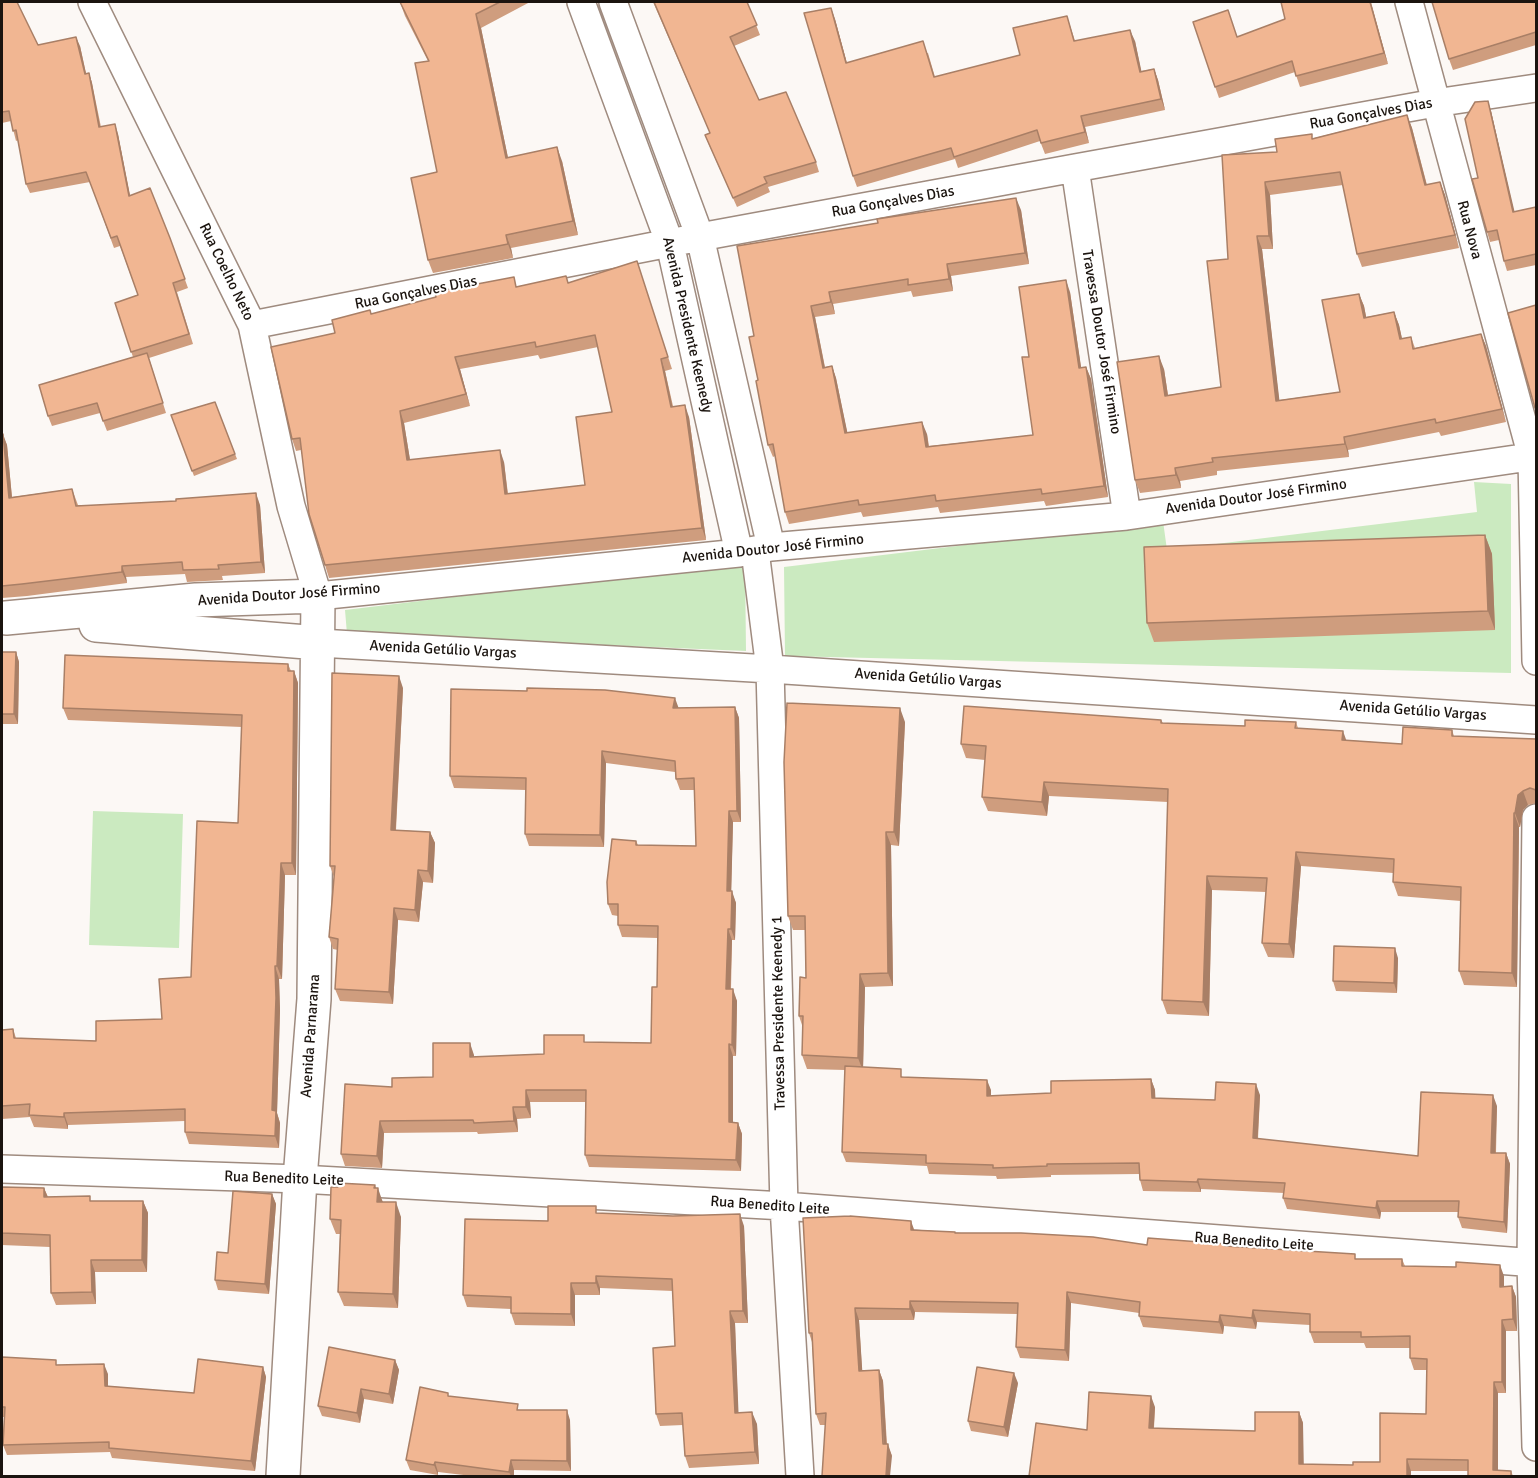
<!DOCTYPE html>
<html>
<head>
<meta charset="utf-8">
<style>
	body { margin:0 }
	#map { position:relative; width:1538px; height:1478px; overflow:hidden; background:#fcf8f5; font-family:Signika,sans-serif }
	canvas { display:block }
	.frame { position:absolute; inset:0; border:3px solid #1b140f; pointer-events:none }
</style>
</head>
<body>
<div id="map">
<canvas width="1538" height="1478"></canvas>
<div class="frame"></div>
</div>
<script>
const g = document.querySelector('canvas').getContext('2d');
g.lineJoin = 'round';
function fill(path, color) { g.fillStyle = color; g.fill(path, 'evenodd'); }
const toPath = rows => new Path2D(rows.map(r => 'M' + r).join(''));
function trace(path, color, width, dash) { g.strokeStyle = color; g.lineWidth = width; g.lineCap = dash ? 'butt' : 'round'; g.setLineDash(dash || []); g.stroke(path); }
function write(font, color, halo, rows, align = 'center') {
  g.font = font + ' Signika,sans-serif'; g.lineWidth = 4.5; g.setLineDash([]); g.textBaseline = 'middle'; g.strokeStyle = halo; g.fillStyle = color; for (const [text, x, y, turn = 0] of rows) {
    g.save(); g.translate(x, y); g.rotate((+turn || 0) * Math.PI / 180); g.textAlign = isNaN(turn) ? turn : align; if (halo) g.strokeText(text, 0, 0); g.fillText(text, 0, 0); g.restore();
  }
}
fill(toPath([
	[1474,482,1511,484,1511,673,785,656,784,567,1163,521,1167,550,1477,512],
	[745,562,746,651,347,634,345,610],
	[93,811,183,814,179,948,89,945]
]), '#cbeac0');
const minor = toPath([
	[92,2,252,325,291,506,318,596,739,553,771,547,1127,516,1536,456],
	[581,2,670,244,739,553],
	[613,2,700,237,771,547],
	[1409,2,1532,457,1536,661],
	[1075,168,1127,516],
	[252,325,700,237,1075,168,1435,103,1536,88],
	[755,551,770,669,784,1206,800,1476],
	[319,643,770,669,1536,720],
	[1536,818,1531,1263,1536,1447],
	[2,1169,300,1179,784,1206,1536,1263]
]);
const tertiary = toPath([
	[6,618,196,600,318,596,314,999,300,1179,283,1476],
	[96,625,319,643]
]);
trace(minor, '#9f8b7f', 30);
trace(tertiary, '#9f8b7f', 36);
trace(minor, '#fff', 27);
trace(tertiary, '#fff', 33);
fill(toPath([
	[2,2,38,45,80,46,86,73,89,73,92,83,101,127,118,134,130,195,170,238,188,288,177,292,193,344,149,358,166,413,107,431,100,413,52,426,48,416,133,357,115,303,138,295,120,246,114,248,90,182,30,193,26,184,18,140,16,141,11,121,2,123],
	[400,2,530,2,481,28,508,158,562,161,578,235,511,248,513,258,433,273,428,260,437,172,428,61,405,16],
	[653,2,747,2,760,35,734,46,759,100,816,162,819,172,768,187,770,192,737,207,709,145,705,135,710,133],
	[1281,2,1371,2,1388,64,1300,87,1295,72,1219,98,1193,22,1237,37,1285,19],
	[1536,2,1536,45,1453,70,1449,59],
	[1067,16,1075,41,1135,41,1141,71,1154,69,1158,80,1165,110,1085,127,1089,143,1045,154,1040,141,958,168,955,159,857,187,853,176,835,19,847,63,928,53,935,77,1020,55],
	[1491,111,1514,212,1536,207,1536,265,1507,271,1504,261,1499,240,1490,242,1487,232,1478,178],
	[1407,115,1412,128,1427,185,1440,182,1445,195,1459,248,1362,267,1357,254,1343,185,1270,195,1273,249,1262,249,1279,400,1340,392,1359,294,1364,306,1366,317,1394,312,1399,325,1402,339,1411,337,1415,348,1481,334,1486,346,1506,422,1441,436,1439,432,1348,450,1349,457,1217,471,1217,475,1180,481,1181,488,1140,493,1135,480,1164,369,1168,395,1221,387,1228,259,1277,152,1314,138],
	[1021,210,1029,264,951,276,953,291,913,297,911,291,833,304,835,314,815,317,825,367,832,366,836,378,847,432,927,434,929,446,1033,435,1029,357,1070,292,1081,368,1086,367,1091,379,1108,497,1046,506,1044,501,940,513,938,507,863,517,861,512,789,524,785,512,775,456,773,457,768,445,758,380,754,336,737,246],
	[637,261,672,369,665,371,673,406,689,417,706,540,329,578,325,565,301,450,296,451,292,439,335,333,371,314,518,286,568,283],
	[598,347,612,412,585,485,508,494,504,462,410,460,404,423,470,406,460,369,538,355,540,359],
	[215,402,237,459,194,476,171,415],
	[2,434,7,445,12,497,72,489,78,505,260,505,265,573,222,576,223,580,187,582,185,574,126,577,127,583,27,596,2,598],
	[1485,535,1492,554,1495,630,1154,642,1147,623],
	[2,652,16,652,19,662,18,724,2,724],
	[288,664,291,671,294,671,298,683,296,875,285,875,282,979,279,979,280,1010,277,1113,280,1123,279,1148,189,1144,185,1132,185,1121,68,1125,68,1129,34,1127,30,1117,2,1119,2,1030,13,1029,16,1038,96,1041,162,1019,191,977,238,823,242,727,68,720,63,708],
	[403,688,396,830,430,832,435,843,433,883,423,882,419,922,398,920,393,1004,340,1001,335,989,338,950,333,949,329,937,334,877,330,866],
	[735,707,739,718,741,822,733,822,731,891,736,903,735,940,732,940,731,989,737,1001,736,1056,733,1056,733,1122,738,1123,742,1134,741,1171,589,1167,585,1155,586,1102,530,1102,531,1118,517,1119,518,1132,478,1134,477,1132,384,1133,382,1168,345,1166,341,1154,392,1087,433,1077,474,1055,474,1057,544,1054,586,1042,651,1043,657,987,658,938,622,937,618,925,618,916,612,915,608,904,636,841,638,845,696,846,695,790,680,790,676,779,675,772,606,763,604,847,529,846,525,834,526,790,454,788,450,776,678,708],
	[1161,720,1163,723,1245,726,1296,722,1298,728,1346,740,1402,744,1452,730,1454,736,1536,739,1536,803,1528,805,1523,810,1520,827,1519,827,1517,987,1464,985,1459,971,1461,901,1398,896,1393,882,1393,873,1301,866,1294,958,1268,957,1262,943,1266,892,1212,890,1209,1016,1167,1014,1162,1000,1168,802,1049,796,1047,816,988,811,982,797,985,760,966,758,961,744],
	[905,722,899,846,891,845,893,986,865,987,863,1067,904,1077,991,1090,991,1096,1051,1093,1151,1079,1155,1090,1155,1098,1215,1100,1260,1095,1258,1139,1418,1156,1497,1106,1496,1153,1506,1153,1510,1164,1507,1233,1462,1228,1458,1217,1458,1212,1381,1212,1380,1219,1287,1209,1283,1198,1284,1193,1201,1189,1201,1192,1143,1191,1140,1180,1139,1174,1051,1175,1051,1177,997,1179,996,1176,929,1174,927,1166,846,1162,842,1152,845,1070,807,1069,802,1055,803,1028,799,1016,806,978,805,930,793,930,788,916],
	[1398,958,1397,993,1336,991,1333,981],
	[2,1187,44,1188,48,1197,92,1201,143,1201,148,1213,147,1272,95,1272,96,1304,56,1305,51,1293,50,1247,2,1245],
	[376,1188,383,1202,401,1217,398,1308,344,1306,338,1292,340,1234,336,1234,330,1219],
	[272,1194,276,1204,269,1294,218,1290,215,1280,228,1253],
	[598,1213,744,1226,748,1323,735,1323,738,1412,757,1424,759,1464,689,1468,685,1456,683,1425,660,1426,656,1414,675,1346,673,1291,600,1288,600,1295,575,1295,575,1326,515,1325,511,1313,511,1309,467,1307,463,1295,548,1221],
	[915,1230,955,1232,955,1233,1147,1245,1226,1247,1357,1259,1402,1259,1405,1266,1504,1276,1504,1287,1512,1286,1516,1297,1517,1331,1506,1331,1506,1393,1498,1393,1498,1470,1511,1471,1513,1476,1468,1476,1468,1471,1411,1471,1029,1476,1087,1430,1155,1407,1154,1428,1255,1431,1299,1412,1303,1423,1303,1464,1353,1465,1380,1462,1426,1414,1427,1370,1414,1370,1410,1358,1410,1348,1366,1348,1364,1343,1314,1343,1310,1332,1310,1325,1257,1322,1256,1329,1224,1326,1223,1334,1143,1327,1139,1316,1139,1313,1071,1303,1069,1361,1020,1358,1016,1347,1017,1314,915,1312,914,1320,859,1320,862,1370,879,1370,883,1381,887,1444,892,1456,826,1425,820,1425,816,1414,812,1342,809,1333],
	[2,1357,108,1374,108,1386,194,1393,263,1367,266,1377,255,1471,112,1458,110,1452,7,1455,3,1445,4,1417,2,1417],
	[395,1360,399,1370,393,1404,364,1399,360,1423,322,1416,318,1406],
	[1018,1383,1008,1437,971,1431,968,1421],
	[449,1396,570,1420,571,1471,514,1470,514,1476,472,1476,438,1472,438,1475,410,1470,406,1460]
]), '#cf9d7e');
fill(toPath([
	[1370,2,1372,7,1388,64,1384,53],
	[831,8,835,19,850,75,846,63],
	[476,14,481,28,511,172,506,158],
	[1130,30,1135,41,1144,83,1140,72],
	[76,37,80,46,88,83,85,74],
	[1154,69,1158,80,1165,110,1161,99],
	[89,73,92,83,102,137,99,127],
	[1488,101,1491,111,1517,222,1513,212],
	[1407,115,1412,128,1430,198,1425,185],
	[1081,116,1085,127,1089,143,1085,132],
	[115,124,118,134,132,206,129,196],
	[557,147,562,161,578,235,573,221],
	[1265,182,1270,195,1273,249,1269,236],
	[1440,182,1445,195,1459,248,1455,235],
	[1016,198,1021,210,1029,264,1025,253],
	[506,235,511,248,513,258,508,244],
	[1257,236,1262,249,1281,414,1276,401],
	[947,264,951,276,953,291,949,279],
	[1066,280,1070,292,1083,380,1079,368],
	[829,292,833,304,835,314,831,302],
	[1359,294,1364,306,1369,331,1364,318],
	[811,306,815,317,827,379,823,368],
	[1394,312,1399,325,1405,352,1400,339],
	[1481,334,1486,346,1506,422,1502,409],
	[1159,356,1164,369,1170,409,1165,396],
	[455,357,460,369,470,406,466,394],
	[661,359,665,371,675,419,671,407],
	[832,366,836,378,850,445,845,433],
	[1086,367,1091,379,1108,497,1104,486],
	[685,405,689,417,706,540,702,528],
	[400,411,404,423,412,472,407,460],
	[922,422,927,434,930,459,926,447],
	[3,434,7,445,13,509,9,498],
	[1344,437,1348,450,1349,457,1345,444],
	[500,450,504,462,509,506,505,494],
	[1175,468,1180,481,1181,488,1176,475],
	[256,493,260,505,265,573,261,562],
	[1485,535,1492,554,1495,630,1488,611],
	[122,566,126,577,127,583,122,572],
	[16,652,19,662,18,724,14,714],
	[294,671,298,683,296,875,292,863],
	[399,676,403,688,395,842,391,830],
	[675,698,679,709,673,708],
	[735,707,739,718,741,822,737,811],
	[900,708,905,722,899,846,894,832],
	[1343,731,1348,745,1342,740],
	[602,751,606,763,604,847,600,835],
	[1044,782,1049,796,1047,816,1042,802],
	[1523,791,1528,805,1523,810,1520,827,1515,813,1518,795],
	[729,811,733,822,731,902,727,891],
	[1514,813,1519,827,1517,987,1512,973],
	[430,832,435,843,433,883,428,871],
	[886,832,891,845,893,986,888,973],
	[1296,852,1301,866,1294,958,1289,944],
	[281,863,285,875,282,979,277,966],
	[418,870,423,882,419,922,415,910],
	[1207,876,1212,890,1209,1016,1203,1002],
	[732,891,736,903,735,940,731,929],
	[394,908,398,920,393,1004,389,992],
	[728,929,732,940,730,1001,726,989],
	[1395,948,1398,958,1397,993,1394,983],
	[275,966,279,979,280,1010,277,1113,280,1123,279,1148,275,1136,272,1110],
	[860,974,865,987,863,1071,858,1058],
	[733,989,737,1001,736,1056,732,1045],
	[470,1043,474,1055,474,1069,470,1057],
	[729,1044,733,1056,733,1134,729,1122],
	[1151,1079,1155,1090,1156,1109,1152,1098],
	[987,1080,991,1090,991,1106,987,1096],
	[1256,1084,1260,1095,1257,1149,1253,1138],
	[526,1090,530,1102,531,1118,526,1107],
	[1493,1095,1497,1106,1495,1163,1491,1153],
	[513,1107,517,1119,518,1132,514,1121],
	[64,1113,68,1125,68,1129,64,1117],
	[380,1121,384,1133,382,1168,377,1156],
	[738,1123,742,1134,741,1171,736,1160],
	[1506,1153,1510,1164,1507,1233,1504,1222],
	[1198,1179,1201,1189,1201,1192,1197,1182],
	[375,1185,378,1193,378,1188,383,1203,377,1202,374,1188],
	[44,1188,49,1200,44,1197],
	[272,1194,276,1204,269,1294,265,1284],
	[143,1201,148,1213,147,1272,142,1260],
	[1377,1201,1381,1212,1380,1219,1376,1208],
	[396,1202,401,1217,398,1308,393,1294],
	[740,1214,744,1226,748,1323,743,1311],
	[911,1221,915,1232,911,1230],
	[91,1260,95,1272,96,1304,92,1292],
	[1500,1265,1504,1276,1504,1298,1500,1287],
	[596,1276,600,1288,600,1295,596,1283],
	[571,1283,575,1295,575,1326,571,1314],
	[1512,1286,1516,1297,1517,1331,1513,1319],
	[1067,1292,1071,1303,1069,1361,1065,1350],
	[910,1301,915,1312,914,1320,910,1309],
	[855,1308,859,1320,863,1382,859,1371],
	[1253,1310,1257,1322,1256,1329,1252,1318],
	[730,1311,735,1323,739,1425,735,1413],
	[1220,1315,1224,1326,1223,1334,1219,1322],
	[1502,1320,1506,1331,1506,1393,1502,1382],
	[395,1360,399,1370,393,1404,389,1394],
	[104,1364,108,1374,108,1396,105,1386],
	[263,1367,266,1377,255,1471,251,1461],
	[879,1370,883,1381,887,1453,888,1444,892,1456,890,1476,886,1476],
	[1014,1373,1018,1383,1008,1437,1004,1427],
	[1494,1382,1498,1393,1498,1476,1493,1470],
	[361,1389,364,1399,360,1423,357,1413],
	[1151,1396,1155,1407,1153,1439,1149,1428],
	[567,1410,570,1420,571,1471,567,1461],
	[752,1412,757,1424,759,1464,755,1452],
	[1299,1412,1303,1423,1304,1475,1299,1464],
	[1407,1459,1411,1471,1411,1476,1407,1476],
	[511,1460,514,1470,514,1476,511,1476,509,1472],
	[435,1462,438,1472,438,1475,434,1465]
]), '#a97f66');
const building = toPath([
	[2,2,17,2,38,45,76,37,85,74,89,73,99,127,115,124,129,196,150,188,170,238,185,279,173,283,189,334,131,352,115,303,138,295,117,236,111,238,86,172,26,184,16,130,13,131,9,111,2,112,2,2],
	[400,2,500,2,476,14,506,158,557,147,573,221,506,235,508,244,428,260,411,178,437,172,415,63,429,61,400,2],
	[654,2,747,2,757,25,730,37,759,100,786,92,816,162,764,177,767,183,733,198,705,135,710,133,654,2],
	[1281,2,1370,2,1384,53,1296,76,1292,61,1215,87,1193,22,1228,10,1237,37,1285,19,1281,2],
	[1432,2,1536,2,1536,32,1449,59,1432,2],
	[831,8,846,63,923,41,934,77,1020,55,1013,28,1067,16,1074,41,1130,30,1140,72,1154,69,1161,99,1081,116,1085,132,1041,143,1037,130,954,157,951,148,853,176,804,13,831,8],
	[1488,101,1513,212,1536,207,1536,254,1504,261,1497,230,1487,232,1472,179,1478,178,1465,119,1475,102,1488,101],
	[1407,115,1425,185,1440,182,1455,235,1357,254,1340,172,1265,182,1269,236,1257,236,1276,401,1340,392,1322,300,1359,294,1364,318,1394,312,1400,339,1411,337,1413,349,1481,334,1502,409,1436,423,1435,419,1344,437,1345,444,1212,458,1213,462,1175,468,1176,475,1135,480,1117,362,1159,356,1165,396,1221,387,1207,261,1228,259,1222,155,1277,152,1275,139,1312,134,1312,139,1407,115],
	[1016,198,1025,253,947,264,949,279,908,285,908,279,829,292,831,302,811,306,823,368,832,366,845,433,922,422,926,447,1033,435,1022,357,1029,357,1019,287,1066,280,1079,368,1086,367,1104,486,1042,494,1041,489,936,501,935,495,859,505,858,500,785,512,773,444,768,445,756,381,758,380,749,337,754,336,737,246,878,223,877,219,1016,198],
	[637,261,668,357,661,359,671,407,685,405,702,528,325,565,309,514,300,438,292,439,271,347,335,333,332,320,370,310,371,314,436,297,435,292,514,277,516,287,566,276,568,283,637,261],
	[595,335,612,412,576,417,585,485,505,494,500,450,407,460,400,411,466,394,455,357,535,342,536,347,595,335],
	[1536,305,1536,408,1535,408,1508,313,1536,305],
	[147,353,163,403,103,421,97,403,48,416,39,385,147,353],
	[215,402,235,454,192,471,171,415,215,402],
	[2,434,3,434,9,498,72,489,76,506,176,501,176,499,256,493,261,562,218,565,219,569,183,570,182,562,122,566,122,572,22,584,2,586,2,434],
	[1485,535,1488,611,1147,623,1144,547,1485,535],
	[2,652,16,652,14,714,2,714,2,652],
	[65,655,288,664,288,671,294,671,292,863,281,863,277,966,275,966,276,998,272,1110,276,1111,275,1136,185,1132,185,1109,64,1113,64,1117,29,1115,30,1104,2,1106,2,1030,13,1029,14,1038,96,1041,96,1021,162,1019,159,979,191,977,197,821,238,823,242,715,63,708,65,655],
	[332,673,399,676,391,830,430,832,428,871,418,870,415,910,394,908,389,992,335,989,338,939,329,937,335,866,330,866,332,673],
	[527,688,605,690,675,698,673,708,735,707,737,811,729,811,727,891,732,891,731,929,728,929,726,989,733,989,732,1045,729,1044,729,1122,738,1123,736,1160,585,1155,586,1090,526,1090,526,1107,513,1107,514,1121,474,1123,473,1120,380,1121,377,1156,341,1154,345,1084,392,1087,392,1078,433,1077,433,1043,470,1043,470,1057,544,1054,544,1035,584,1035,584,1042,651,1043,652,987,657,987,658,926,618,925,618,904,608,904,607,882,612,839,636,841,636,845,696,846,694,778,676,779,675,761,602,751,600,835,525,834,526,778,450,776,451,689,527,691,527,688],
	[787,703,900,708,894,832,886,832,888,973,860,974,858,1058,802,1055,803,1016,799,1016,800,977,806,978,805,916,788,916,784,762,787,703],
	[964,706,1161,720,1161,723,1245,726,1245,720,1296,722,1295,728,1343,731,1342,740,1402,744,1403,727,1452,730,1452,736,1536,739,1536,790,1530,788,1523,791,1518,795,1515,813,1514,813,1512,973,1459,971,1461,887,1393,882,1394,859,1296,852,1289,944,1262,943,1267,878,1207,876,1203,1002,1162,1000,1168,789,1044,782,1042,802,982,797,986,746,961,744,964,706],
	[1334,946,1395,948,1394,983,1333,981,1334,946],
	[845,1066,901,1069,901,1077,987,1080,987,1096,1051,1093,1051,1081,1151,1079,1152,1098,1215,1100,1216,1082,1256,1084,1253,1138,1418,1156,1421,1092,1493,1095,1491,1153,1506,1153,1504,1222,1458,1217,1459,1201,1377,1201,1376,1208,1283,1198,1285,1183,1198,1179,1197,1182,1140,1180,1139,1163,1047,1164,1047,1166,993,1168,993,1165,926,1163,926,1155,842,1152,845,1066],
	[338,1183,375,1185,374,1188,378,1188,377,1202,396,1202,393,1294,338,1292,341,1220,330,1219,331,1187,338,1187,338,1183],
	[2,1187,44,1188,44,1197,90,1196,90,1201,143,1201,142,1260,91,1260,92,1292,51,1293,50,1235,2,1233,2,1187],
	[233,1191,272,1194,265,1284,215,1280,217,1252,228,1253,233,1191],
	[548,1206,596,1206,596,1213,673,1216,740,1214,743,1311,730,1311,735,1413,752,1412,755,1452,685,1456,682,1413,656,1414,653,1348,675,1346,672,1279,596,1276,596,1283,571,1283,571,1314,511,1313,511,1297,463,1295,465,1219,548,1221,548,1206],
	[850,1216,911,1221,911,1230,955,1232,955,1233,1021,1233,1093,1237,1147,1245,1148,1238,1226,1244,1225,1246,1355,1254,1355,1259,1402,1259,1402,1266,1456,1267,1456,1262,1500,1265,1500,1287,1512,1286,1513,1319,1502,1320,1502,1382,1494,1382,1493,1470,1511,1471,1511,1476,1468,1476,1468,1460,1407,1459,1407,1476,1029,1476,1036,1423,1087,1430,1089,1392,1151,1396,1149,1428,1255,1431,1255,1412,1299,1412,1299,1464,1353,1465,1353,1462,1380,1462,1380,1413,1426,1414,1427,1359,1410,1358,1410,1336,1361,1337,1361,1332,1310,1332,1310,1314,1253,1310,1252,1318,1220,1315,1219,1322,1139,1316,1140,1302,1067,1292,1065,1350,1016,1347,1018,1303,910,1301,910,1309,855,1308,859,1371,879,1370,883,1444,888,1444,886,1476,822,1476,826,1413,816,1414,812,1333,809,1333,803,1218,850,1216],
	[329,1347,395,1360,389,1394,361,1389,357,1413,318,1406,329,1347],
	[2,1357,56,1360,56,1365,104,1364,105,1386,194,1393,198,1359,263,1367,251,1461,109,1448,109,1442,3,1445,5,1407,2,1407,2,1357],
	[977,1367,1014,1373,1004,1427,968,1421,977,1367],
	[420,1387,448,1393,448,1396,518,1404,517,1410,567,1410,567,1461,511,1460,509,1472,435,1462,434,1465,406,1460,420,1387]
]);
fill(building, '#f1b692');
trace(building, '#a97f66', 1.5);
write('15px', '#1b140f', '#fff', [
	["Rua Gonçalves Dias",1371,114,-10],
	["Rua Gonçalves Dias",893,202,-10],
	["Rua Nova",1469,230,75],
	["Rua Coelho Neto",226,272,64],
	["Rua Gonçalves Dias",416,293,-11],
	["Avenida Presidente Keenedy",687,325,77],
	["Travessa Doutor José Firmino",1101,342,81],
	["Avenida Doutor José Firmino",1256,497,-8],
	["Avenida Doutor José Firmino",773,549,-6],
	["Avenida Doutor José Firmino",289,595,-4],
	["Avenida Getúlio Vargas",443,650,3],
	["Avenida Getúlio Vargas",928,679,4],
	["Avenida Getúlio Vargas",1413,711,4],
	["Travessa Presidente Keenedy 1",779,1013,-91],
	["Avenida Parnarama",311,1036,-86],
	["Rua Benedito Leite",284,1179,2],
	["Rua Benedito Leite",770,1206,4],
	["Rua Benedito Leite",1254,1242,4]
]);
</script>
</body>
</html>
